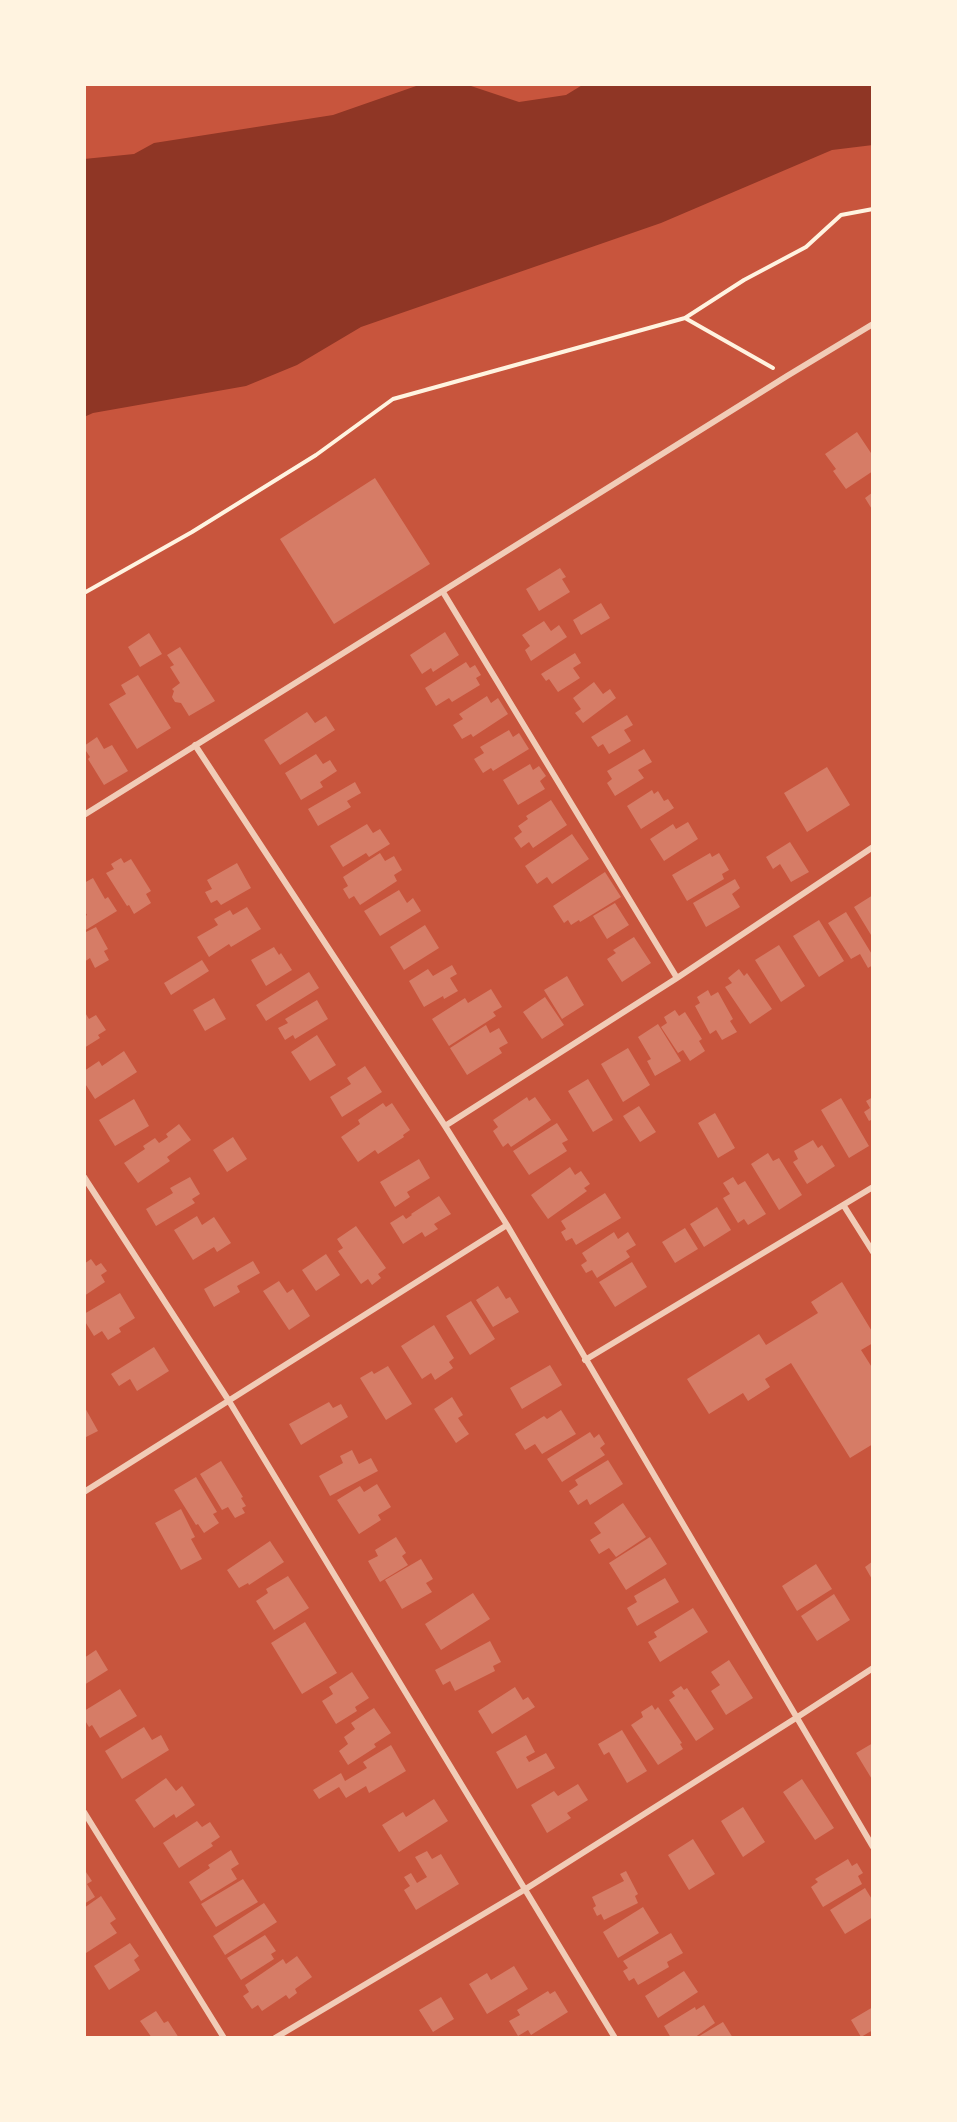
<!DOCTYPE html>
<html>
<head>
<meta charset="utf-8">
<style>
	body { margin:0 }
	#map { position:relative; width:957px; height:2122px; overflow:hidden; background:#c8553d; font-family:"Fira Sans",sans-serif }
	canvas { display:block }
	.frame { position:absolute; inset:0; border:86px solid #fff3e0; pointer-events:none }
</style>
</head>
<body>
<div id="map">
<canvas width="957" height="2122"></canvas>
<div class="frame"></div>
</div>
<script>
const g = document.querySelector('canvas').getContext('2d');
g.lineJoin = 'round';
function fill(path, color) { g.fillStyle = color; g.fill(path, 'evenodd'); }
const toPath = rows => new Path2D(rows.map(r => 'M' + r).join(''));
function trace(path, color, width, dash) { g.strokeStyle = color; g.lineWidth = width; g.lineCap = dash ? 'butt' : 'round'; g.setLineDash(dash || []); g.stroke(path); }
fill(toPath([
	[465,84,519,102,566,95,584,84,873,84,873,145,832,150,661,223,361,327,297,365,246,386,93,413,84,417,84,159,134,154,154,143,333,115,419,85]
]), '#8f3625');
fill(toPath([
	[857,432,873,456,873,471,846,489,833,471,836,469,825,454],
	[375,478,430,564,334,624,280,539],
	[873,492,873,511,865,498],
	[560,568,566,577,562,579,570,592,539,611,526,589],
	[601,603,610,618,581,635,573,620],
	[544,621,551,631,559,625,567,637,531,661,525,650,530,646,522,635],
	[445,632,459,655,433,672,431,668,422,674,410,655],
	[149,633,162,654,140,667,128,647],
	[180,647,215,701,189,716,181,703,175,702,172,697,174,691,172,689,180,683,170,667,174,665,167,655],
	[575,653,581,663,573,668,580,678,558,692,549,679,546,681,541,674],
	[466,662,470,668,475,665,481,675,476,678,480,685,452,702,449,698,436,706,425,688],
	[138,675,171,728,137,749,109,704,126,694,121,685],
	[594,682,603,694,610,689,616,698,583,723,575,713,581,709,573,698],
	[487,696,491,703,498,698,508,714,473,737,471,734,462,739,453,725,463,719,459,714],
	[307,712,315,723,326,716,335,730,280,765,264,740],
	[627,715,633,725,624,730,631,741,609,754,603,744,598,747,591,737],
	[509,730,513,737,519,733,529,749,493,771,491,768,483,773,474,759,484,753,480,747],
	[97,737,104,749,112,745,128,771,104,785,88,759,90,757,84,748,84,746],
	[644,749,652,762,638,770,644,778,615,796,607,783,612,779,607,771],
	[316,754,323,764,330,760,337,771,320,782,323,787,301,800,285,773],
	[530,764,533,770,539,766,546,776,540,781,545,789,518,805,503,780],
	[827,767,850,805,807,832,784,793],
	[355,782,361,793,347,801,351,807,318,826,308,809],
	[652,790,654,794,658,791,664,801,668,799,674,808,641,829,627,806],
	[551,800,567,825,533,848,529,842,521,848,514,838,522,832,518,826,528,819,526,816],
	[688,822,698,839,664,861,650,839,673,824,676,829],
	[367,824,373,833,380,829,390,844,369,857,366,853,343,867,330,846],
	[572,834,589,859,552,884,547,877,537,884,525,866],
	[790,842,809,872,791,882,780,864,773,869,766,857],
	[380,853,385,861,394,856,402,870,394,875,397,881,360,905,354,896,349,899,343,889,348,886,343,877],
	[710,853,712,857,719,853,729,870,722,874,724,879,687,901,672,875],
	[121,858,124,863,131,859,151,891,146,894,151,903,134,914,129,905,127,906,106,873,114,869,111,864],
	[237,863,251,888,221,905,217,900,211,903,205,892,212,889,207,880],
	[605,872,621,897,580,922,579,920,571,925,568,920,564,923,553,906],
	[93,878,105,899,108,897,117,911,84,931,84,917,87,915,84,910,84,883],
	[735,879,740,888,732,894,740,907,706,927,693,903],
	[399,890,407,903,413,898,421,911,380,936,364,911],
	[873,895,873,934,871,935,854,907],
	[615,903,629,925,607,939,593,916],
	[247,907,261,929,231,947,229,944,209,957,197,937,218,925,214,919,230,910,233,915],
	[846,912,873,956,873,965,868,968,860,954,851,959,828,923],
	[819,920,844,961,819,977,793,936],
	[425,925,439,948,404,970,390,947],
	[96,927,108,949,104,951,109,960,95,968,90,958,84,962,84,933],
	[634,937,651,963,622,982,607,959,616,953,613,950],
	[779,945,805,986,781,1002,755,960],
	[274,947,279,955,281,953,292,970,266,986,251,960],
	[202,960,209,971,171,995,164,983],
	[452,965,457,974,450,978,458,991,444,999,443,996,424,1007,409,981,428,969,433,976],
	[739,969,744,976,747,973,772,1009,750,1024,725,987,732,983,728,978],
	[309,972,319,988,266,1021,256,1005],
	[567,976,584,1005,562,1019,544,990],
	[491,989,502,1007,493,1012,496,1016,449,1046,432,1019,465,998,468,1003],
	[708,990,711,996,718,992,733,1019,730,1021,737,1032,722,1040,716,1030,710,1034,695,1006,700,1003,697,997],
	[545,997,564,1025,542,1039,523,1012],
	[214,998,226,1019,205,1031,193,1010],
	[317,1000,328,1019,295,1039,293,1035,285,1040,278,1028,288,1023,285,1019],
	[675,1010,679,1016,685,1012,702,1039,699,1041,705,1051,690,1061,683,1050,678,1053,661,1027,667,1023,664,1017],
	[84,1011,89,1019,96,1015,106,1030,98,1035,100,1038,84,1048],
	[658,1024,681,1061,655,1076,647,1061,651,1059,638,1037],
	[486,1025,490,1033,499,1028,508,1043,499,1048,502,1053,467,1075,450,1048],
	[317,1035,336,1065,310,1081,291,1052],
	[628,1048,650,1085,623,1102,601,1064],
	[124,1051,137,1072,95,1099,84,1082,84,1071,99,1061,102,1066],
	[365,1066,382,1092,342,1117,330,1097,351,1084,347,1078],
	[588,1079,613,1120,593,1132,568,1091],
	[527,1097,529,1101,535,1097,551,1120,511,1147,508,1143,503,1147,493,1131,498,1127,493,1120],
	[873,1097,873,1119,869,1121,864,1112,870,1108,866,1101],
	[841,1098,869,1146,849,1158,821,1110],
	[134,1099,149,1126,115,1146,99,1120],
	[383,1103,386,1107,392,1103,410,1130,403,1135,404,1137,378,1154,375,1150,358,1162,341,1137,360,1124,358,1120],
	[639,1106,656,1132,640,1142,623,1116],
	[715,1113,735,1148,718,1158,698,1123],
	[557,1123,568,1140,562,1143,567,1151,529,1175,513,1151],
	[179,1124,191,1140,167,1157,170,1161,138,1183,124,1163,145,1149,143,1146,155,1138,159,1143,168,1137,166,1134],
	[233,1137,247,1159,227,1172,213,1150],
	[813,1140,818,1148,822,1145,835,1166,807,1184,793,1162,798,1159,794,1151],
	[768,1153,773,1161,779,1158,802,1195,779,1210,751,1164],
	[419,1159,430,1178,407,1192,410,1197,395,1207,380,1182],
	[570,1167,575,1175,581,1171,590,1184,584,1188,587,1191,548,1219,531,1195],
	[190,1177,200,1194,192,1199,195,1203,156,1226,146,1209,173,1193,170,1188],
	[733,1177,738,1185,745,1181,766,1214,748,1225,744,1219,738,1223,723,1198,730,1194,723,1183],
	[605,1193,621,1218,576,1245,572,1238,566,1241,561,1232,566,1229,561,1221],
	[439,1196,451,1214,434,1224,438,1229,425,1237,422,1232,403,1244,390,1223,403,1215,406,1219,412,1215,411,1214],
	[717,1207,731,1230,704,1247,690,1224],
	[197,1216,202,1225,214,1217,231,1243,217,1252,214,1247,193,1260,174,1230],
	[356,1226,386,1268,378,1274,381,1278,372,1285,368,1279,361,1284,338,1251,343,1248,337,1239],
	[685,1228,698,1249,675,1263,662,1242],
	[614,1232,618,1239,628,1232,636,1245,626,1251,630,1257,597,1278,592,1270,586,1273,581,1265,587,1261,582,1253],
	[326,1254,340,1275,316,1291,302,1270],
	[91,1259,96,1266,101,1263,107,1271,101,1275,105,1282,84,1296,84,1264],
	[253,1261,260,1273,237,1286,240,1292,214,1307,204,1289],
	[632,1262,647,1287,615,1307,599,1282],
	[279,1281,287,1293,293,1289,310,1316,289,1330,263,1291],
	[842,1282,873,1333,873,1343,861,1350,873,1369,873,1444,850,1458,791,1363,765,1379,770,1387,748,1401,743,1393,709,1414,687,1379,759,1334,766,1345,818,1313,811,1302],
	[498,1286,506,1299,510,1297,519,1312,493,1327,476,1300],
	[120,1293,135,1318,119,1328,121,1332,108,1340,102,1331,94,1336,84,1320,84,1314],
	[471,1301,495,1339,470,1355,446,1316],
	[434,1325,454,1358,449,1362,453,1368,435,1380,431,1373,422,1379,401,1346],
	[154,1347,169,1371,137,1391,130,1379,119,1386,111,1374],
	[550,1365,562,1385,522,1409,510,1388],
	[388,1366,412,1404,386,1420,360,1378,372,1371,374,1374],
	[452,1397,463,1415,458,1418,469,1434,456,1443,434,1409],
	[329,1402,333,1408,341,1404,348,1417,301,1445,289,1424],
	[84,1406,98,1431,84,1438],
	[561,1410,576,1434,542,1454,535,1444,525,1450,515,1434,544,1416,547,1419],
	[590,1432,594,1438,599,1434,605,1444,600,1448,605,1455,562,1482,547,1459],
	[352,1450,359,1464,371,1458,378,1471,330,1496,319,1476,343,1463,340,1456],
	[608,1460,623,1484,590,1505,587,1499,578,1505,569,1491,578,1485,575,1480],
	[221,1461,243,1497,241,1498,246,1506,242,1508,245,1513,235,1518,228,1507,222,1510,200,1474],
	[196,1477,217,1512,213,1514,219,1523,204,1533,198,1524,196,1525,174,1490],
	[377,1484,391,1507,378,1515,381,1520,359,1534,337,1500,360,1486,364,1492],
	[623,1503,646,1537,616,1557,609,1548,599,1554,590,1540,601,1533,594,1523],
	[181,1509,195,1537,191,1539,202,1559,181,1570,155,1523],
	[396,1537,406,1553,402,1556,408,1565,380,1582,368,1561,378,1556,375,1550],
	[650,1537,667,1564,626,1590,609,1563],
	[270,1541,284,1562,249,1585,248,1583,239,1588,227,1570],
	[421,1559,433,1579,426,1583,432,1592,402,1609,385,1580],
	[873,1561,873,1581,865,1567],
	[816,1564,832,1589,797,1611,782,1586],
	[288,1576,309,1608,274,1630,256,1601,268,1593,266,1589],
	[665,1578,679,1602,637,1626,627,1608,637,1602,634,1596],
	[473,1593,490,1619,441,1650,425,1624],
	[834,1594,850,1620,817,1641,801,1616],
	[693,1608,708,1632,660,1662,648,1642,657,1637,654,1632],
	[305,1622,337,1673,302,1694,271,1643],
	[490,1641,501,1662,493,1666,495,1671,455,1691,450,1681,443,1685,435,1670],
	[96,1650,108,1670,84,1685,84,1658],
	[729,1660,753,1698,726,1715,711,1691,720,1685,711,1672],
	[352,1672,369,1698,355,1707,357,1711,336,1724,322,1701,333,1694,329,1687],
	[681,1686,684,1690,687,1688,714,1729,696,1741,669,1700,675,1696,672,1692],
	[515,1687,523,1700,528,1697,535,1707,492,1734,478,1711],
	[120,1689,137,1716,100,1738,92,1725,89,1727,84,1719,84,1711],
	[652,1705,655,1710,658,1707,682,1743,680,1744,683,1749,658,1765,631,1725,643,1717,641,1712],
	[374,1708,391,1733,374,1744,376,1747,348,1765,339,1751,348,1744,344,1737,355,1729,351,1723],
	[144,1727,152,1740,161,1735,169,1750,122,1779,105,1751],
	[622,1730,647,1771,627,1783,609,1752,604,1755,598,1744],
	[526,1735,535,1752,526,1757,529,1762,546,1753,555,1768,517,1789,496,1752],
	[873,1743,873,1781,856,1753],
	[391,1745,406,1771,369,1793,366,1786,346,1798,339,1787,319,1799,313,1790,341,1773,345,1781,367,1768,363,1762],
	[166,1778,176,1791,182,1786,195,1805,176,1818,174,1814,154,1828,135,1800],
	[802,1779,834,1828,815,1840,783,1792],
	[578,1784,588,1800,567,1813,571,1818,547,1833,531,1805,554,1791,558,1796],
	[434,1799,448,1821,399,1852,382,1825,403,1812,406,1817],
	[743,1807,765,1842,743,1857,721,1821],
	[197,1821,202,1827,210,1822,220,1837,211,1843,213,1846,179,1868,163,1843],
	[693,1839,715,1874,689,1890,668,1855],
	[231,1850,239,1864,231,1869,237,1879,201,1901,189,1882,210,1868,208,1865],
	[427,1851,432,1859,441,1854,459,1884,416,1910,404,1890,410,1886,404,1877,411,1873,417,1883,427,1877,415,1857],
	[848,1859,852,1866,857,1863,863,1873,858,1876,862,1884,823,1907,811,1887,818,1882,815,1879],
	[84,1869,92,1881,87,1884,95,1897,84,1904],
	[626,1871,638,1894,635,1896,638,1903,604,1920,601,1914,597,1916,593,1908,596,1906,592,1897,624,1881,620,1874],
	[243,1879,258,1902,216,1927,201,1904],
	[865,1888,873,1901,873,1917,845,1934,830,1910],
	[101,1896,116,1919,110,1923,117,1933,86,1953,84,1950,84,1908],
	[264,1903,277,1922,225,1955,213,1936],
	[643,1907,659,1933,618,1958,603,1932],
	[671,1933,683,1953,667,1962,669,1967,638,1985,634,1978,629,1981,623,1971,628,1968,623,1961],
	[265,1935,276,1951,271,1954,274,1959,241,1980,227,1958],
	[130,1943,139,1956,134,1960,140,1970,109,1990,94,1966],
	[297,1956,312,1977,295,1989,297,1993,289,1999,286,1995,262,2011,258,2005,252,2009,243,1996,249,1992,245,1985,283,1959,286,1964],
	[514,1966,528,1989,487,2014,469,1984,487,1973,491,1980],
	[684,1971,698,1992,658,2018,645,1996],
	[548,1991,550,1994,555,1991,568,2012,531,2035,528,2030,518,2036,509,2021,520,2015,517,2010],
	[441,1997,454,2019,433,2032,419,2010],
	[704,2005,715,2023,694,2038,671,2038,664,2026,695,2007,696,2010],
	[873,2007,873,2030,861,2037,851,2020],
	[156,2011,164,2023,168,2021,179,2038,152,2038,140,2021],
	[723,2022,733,2038,696,2038]
]), '#d67c66');
trace(toPath([
	[685,318,773,368],
	[84,593,192,532,316,455,393,399,685,318,744,280,806,247,841,215,873,209]
]), '#fff3e0', 4);
trace(toPath([
	[443,592,677,978],
	[195,745,445,1126,507,1225,873,1847],
	[84,815,787,376,873,324],
	[445,1126,677,978,873,847],
	[84,1177,229,1401,615,2038],
	[844,1206,873,1252],
	[585,1360,873,1187],
	[84,1492,507,1225],
	[84,1812,224,2038],
	[275,2038,524,1890,796,1718,873,1668]
]), '#f1ccb7', 6);
</script>
</body>
</html>
